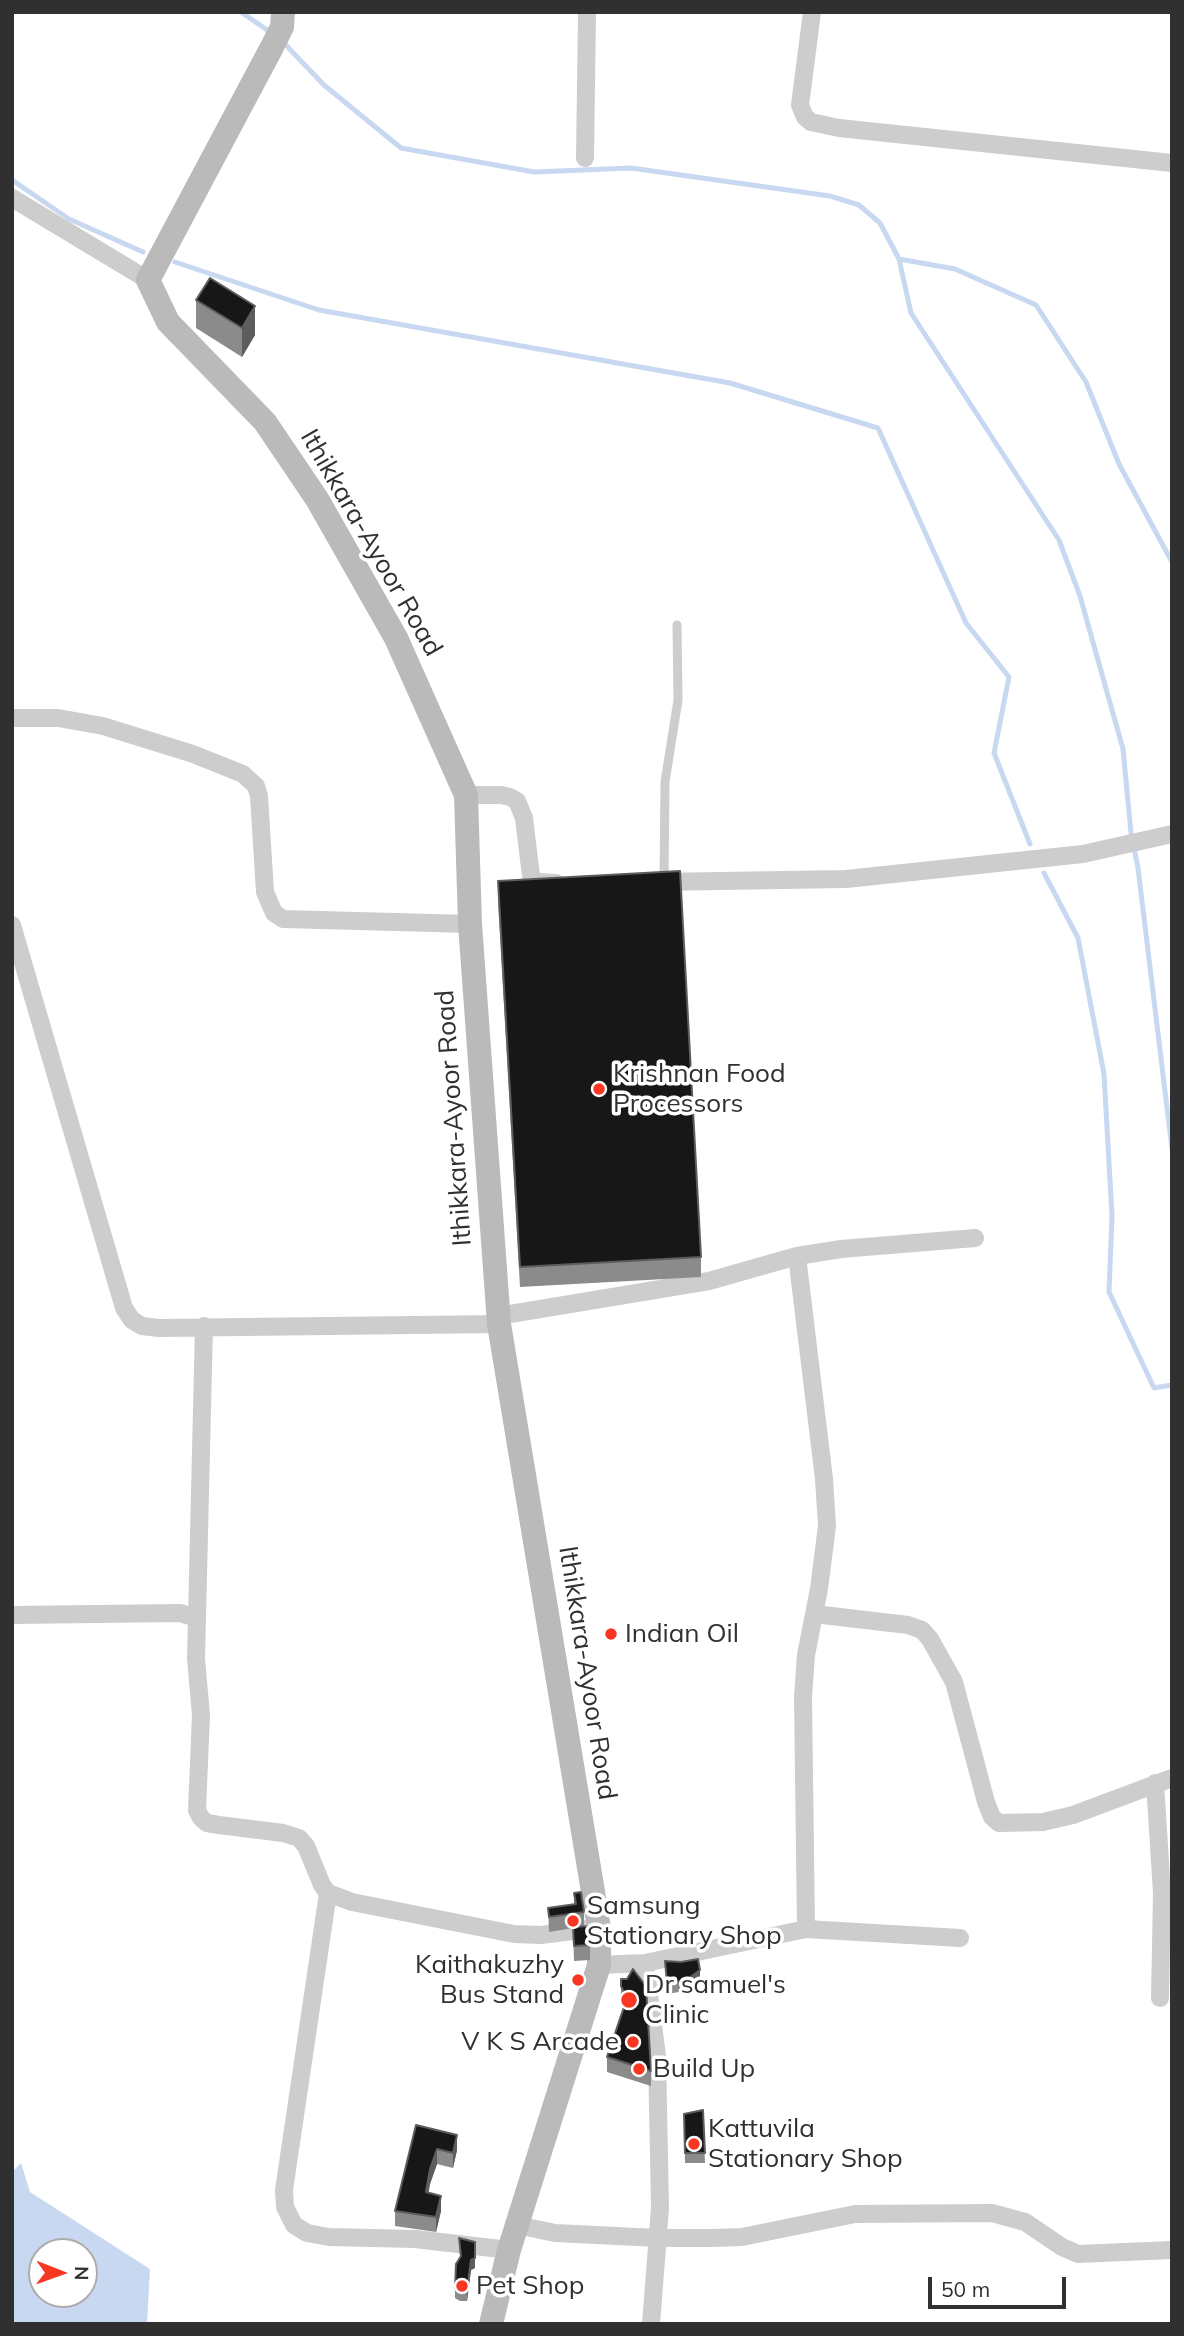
<!DOCTYPE html>
<html>
<head>
<meta charset="utf-8">
<style>
	body { margin:0 }
	#map { position:relative; width:1184px; height:2336px; overflow:hidden; background:#fff; font-family:Mulish,sans-serif }
	canvas { display:block }
	.frame { position:absolute; inset:0; border:14px solid #303030; pointer-events:none }
	.north { position:absolute; left:28px; top:2238px; width:70px; height:70px; box-sizing:border-box; background:#fff; border:2px solid #acacac; border-radius:50%; rotate:91deg; font-size:19px; font-weight:700; line-height:28px; text-align:center; color:#303030 }
	.north::after { content:''; display:block; margin:auto; width:24px; height:32px; background:#f73721; clip-path:polygon(50% 0,100% 100%,50% 72%,0 100%) }
	.scale { position:absolute; left:928px; top:2277px; width:138px; height:32px; box-sizing:border-box; border:4px solid #303030; border-top:0; padding-left:9px; font-size:21px; line-height:24px; white-space:nowrap; color:#303030; -webkit-text-stroke:5px #fff; paint-order:stroke }
</style>
</head>
<body>
<div id="map">
<canvas width="1184" height="2336"></canvas>
<div class="frame"></div>
<div class="north">N</div>
<div class="scale">50 m</div>
</div>
<script>
const g = document.querySelector('canvas').getContext('2d');
g.lineJoin = 'round';
function fill(path, color) { g.fillStyle = color; g.fill(path, 'evenodd'); }
const toPath = rows => new Path2D(rows.map(r => 'M' + r).join(''));
function trace(path, color, width, dash) { g.strokeStyle = color; g.lineWidth = width; g.lineCap = dash ? 'butt' : 'round'; g.setLineDash(dash || []); g.stroke(path); }
function write(font, color, halo, rows, align = 'center') {
  g.font = font + ' Mulish,sans-serif'; g.lineWidth = 7; g.setLineDash([]); g.textBaseline = 'middle'; g.strokeStyle = halo; g.fillStyle = color; for (const [text, x, y, turn = 0] of rows) {
    g.save(); g.translate(x, y); g.rotate((+turn || 0) * Math.PI / 180); g.textAlign = isNaN(turn) ? turn : align; if (halo) g.strokeText(text, 0, 0); g.fillText(text, 0, 0); g.restore();
  }
}
fill(toPath([
	[21,2163,30,2192,150,2269,147,2324,12,2324,12,2172],
	[42,2252,84,2252,84,2294,42,2294]
]), '#c7d8f0');
trace(toPath([
	[241,12,270,32],
	[281,40,324,85,401,148,534,172,631,168,830,196,859,205,880,223,899,259,911,313,1059,540,1080,596,1123,749,1131,833,1138,868,1172,1149],
	[12,180,69,219,143,252],
	[899,259,955,269,1036,305,1086,382,1119,464,1172,562],
	[175,262,319,310,730,383,878,428,966,623,1009,677,994,753,1030,844],
	[1044,873,1078,938,1104,1074,1112,1216,1109,1292,1154,1388,1172,1385]
]), '#c7d8f0', 5);
trace(toPath([
	[664,881,665,782,678,700,677,625]
]), '#cdcdcd', 9);
trace(toPath([
	[812,12,800,105,805,117,811,122,839,128,1172,163],
	[585,158,587,12],
	[12,198,148,280],
	[12,718,58,718,103,726,193,754,243,774,256,786,259,796,265,892,274,913,283,919,470,924],
	[466,795,501,795,510,797,517,801,524,818,531,876,537,882,556,883],
	[658,882,846,879,1083,854,1172,834],
	[12,925,124,1308,132,1320,142,1326,159,1328,499,1324],
	[797,1256,824,1479,827,1526,819,1589,806,1655,803,1697,806,1929],
	[498,1316,709,1281,797,1256,841,1249,975,1238],
	[204,1326,196,1659,201,1715,197,1810,201,1818,207,1823,219,1825,283,1833,299,1838,306,1846,322,1885,328,1893,352,1902,514,1934,541,1935,596,1928],
	[814,1614,908,1625,922,1630,930,1639,954,1682,986,1802,992,1817,999,1823,1043,1822,1073,1815,1172,1778],
	[12,1615,180,1613,197,1618],
	[1155,1783,1162,1893,1160,1998],
	[328,1893,284,2190,285,2207,294,2225,307,2233,329,2237,415,2239,509,2250],
	[645,1963,806,1929,960,1938],
	[599,1965,645,1963,657,2056,660,2208,651,2324],
	[517,2225,555,2233,658,2238,713,2238,742,2237,855,2214,992,2213,1025,2222,1062,2247,1078,2254,1172,2250]
]), '#cdcdcd', 18);
trace(toPath([
	[283,12,282,27,272,47,148,280,168,322,265,422,317,499,396,638,466,795,470,924,499,1324,599,1928,599,1965,509,2250,491,2324]
]), '#bababa', 24);
fill(toPath([
	[196,300,255,335,242,357,196,328],
	[498,881,701,1257,701,1277,520,1287,498,901],
	[574,1893,584,1912,584,1926,590,1945,590,1960,574,1961,573,1928,549,1932,548,1908,574,1904],
	[665,1961,700,1980,685,1991,667,1994],
	[621,1979,651,2071,651,2086,607,2072,607,2057,624,2007,621,2001],
	[703,2110,705,2163,685,2163,684,2114],
	[416,2125,457,2150,453,2168,437,2164,430,2184,428,2193,441,2211,436,2232,395,2226,395,2211],
	[459,2238,475,2268,471,2270,467,2301,460,2301,455,2298,455,2288,460,2257]
]), '#8b8b8b');
fill(toPath([
	[255,306,255,335,242,357,242,328],
	[700,1970,700,1980,685,1991,685,1981],
	[457,2135,457,2150,453,2168,453,2153],
	[437,2149,437,2164,430,2184,426,2207,426,2192,430,2169],
	[441,2196,441,2211,436,2232,436,2217],
	[475,2258,475,2268,471,2270,467,2301,467,2291,471,2260]
]), '#5d5d5d');
const building = toPath([
	[210,278,255,306,242,328,196,300,210,278],
	[680,871,701,1257,520,1267,498,881,680,871],
	[581,1892,584,1912,549,1917,548,1908,576,1904,574,1893,581,1892],
	[588,1926,590,1945,574,1946,573,1927,588,1926],
	[698,1959,700,1970,685,1981,667,1983,665,1961,681,1962,698,1959],
	[633,1969,646,1986,651,2071,607,2057,627,1998,621,1986,621,1979,627,1979,633,1969],
	[703,2110,705,2153,685,2153,684,2114,703,2110],
	[416,2125,457,2135,453,2153,437,2149,430,2169,426,2192,441,2196,436,2217,395,2211,416,2125],
	[459,2238,475,2242,475,2258,471,2260,467,2291,460,2291,455,2288,456,2264,461,2256,459,2238]
]);
fill(building, '#171717');
trace(building, '#5d5d5d', 2);
for (const [x, y, r, color] of [
	[599,1089,7,"#f73721"],
	[611,1634,7,"#f73721"],
	[573,1921,7,"#f73721"],
	[578,1980,7,"#f73721"],
	[629,2000,9,"#f73721"],
	[633,2042,7,"#f73721"],
	[639,2069,7,"#f73721"],
	[694,2144,7,"#f73721"],
	[462,2286,7,"#f73721"]
]) { const dot = new Path2D(); dot.arc(x, y, r, 0, 2 * Math.PI); g.fillStyle = color; g.fill(dot); trace(dot, '#fff', 2.5); }
write('26px', '#303030', '#fff', [
	["Ithikkara-Ayoor Road",371,543,60],
	["Ithikkara-Ayoor Road",454,1118,-94],
	["Ithikkara-Ayoor Road",587,1673,81]
]);
write('26px', '#303030', '#fff', [
	["Krishnan Food",613,1074],
	["Processors",613,1104],
	["Indian Oil",625,1634],
	["Samsung",587,1906],
	["Stationary Shop",587,1936],
	["Kaithakuzhy",564,1965,"right"],
	["Bus Stand",564,1995,"right"],
	["Dr samuel's",645,1985],
	["Clinic",645,2015],
	["V K S Arcade",619,2042,"right"],
	["Build Up",653,2069],
	["Kattuvila",708,2129],
	["Stationary Shop",708,2159],
	["Pet Shop",476,2286]
], 'left');
</script>
</body>
</html>
